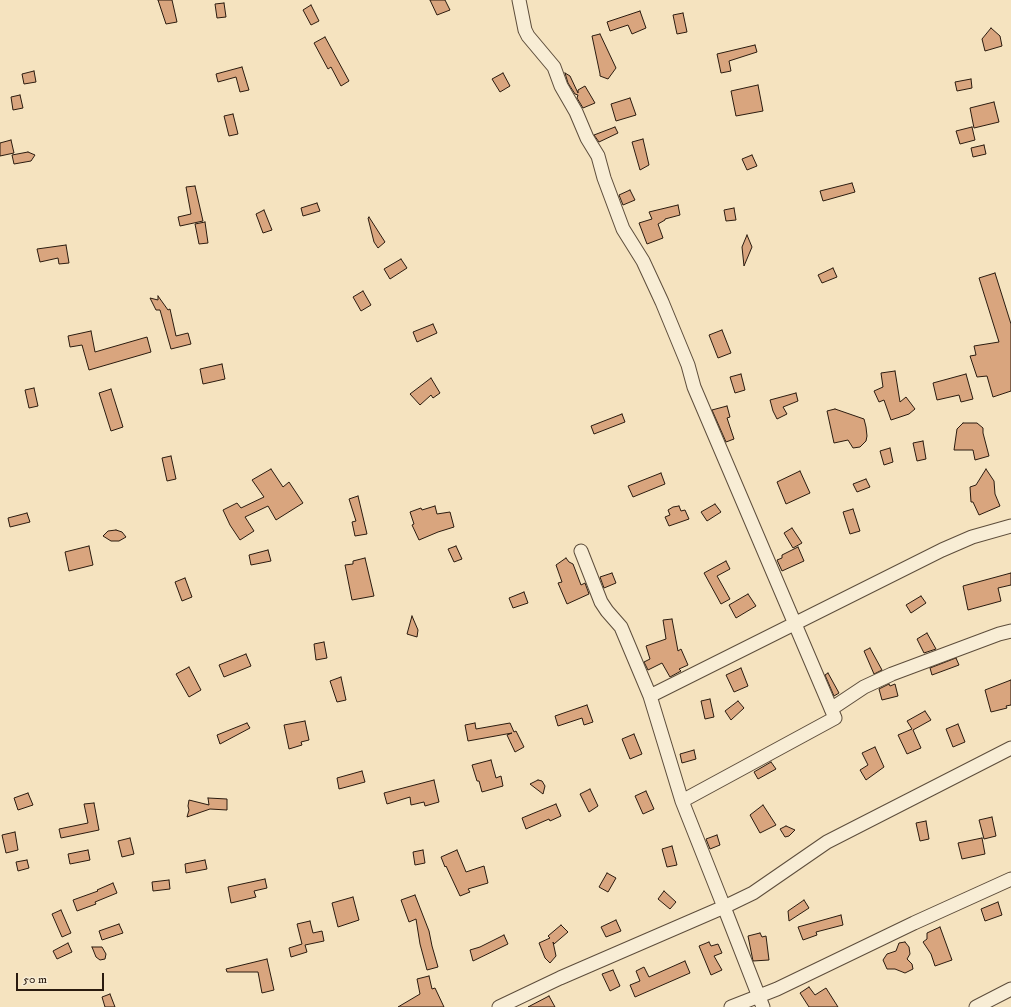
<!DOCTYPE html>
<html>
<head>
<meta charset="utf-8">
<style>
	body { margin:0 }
	#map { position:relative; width:1011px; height:1007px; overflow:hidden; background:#f5e3bf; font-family:"IM FELL DW Pica",serif }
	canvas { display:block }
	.scale { position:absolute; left:16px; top:973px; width:88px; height:18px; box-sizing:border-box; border:2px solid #2a1b0f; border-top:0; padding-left:5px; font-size:12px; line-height:14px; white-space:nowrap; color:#2a1b0f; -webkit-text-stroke:3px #f8edd5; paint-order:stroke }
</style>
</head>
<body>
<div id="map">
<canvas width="1011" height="1007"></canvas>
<div class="scale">50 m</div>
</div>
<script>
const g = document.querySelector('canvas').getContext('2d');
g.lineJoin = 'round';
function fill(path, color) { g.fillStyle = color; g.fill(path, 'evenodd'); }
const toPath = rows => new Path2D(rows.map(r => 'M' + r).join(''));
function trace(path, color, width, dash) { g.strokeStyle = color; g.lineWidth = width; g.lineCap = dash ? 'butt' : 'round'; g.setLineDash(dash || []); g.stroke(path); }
const building = toPath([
	[158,0,172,0,177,22,166,24,158,0],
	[430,0,445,0,450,10,437,15,430,0],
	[224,3,226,17,217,18,215,4,224,3],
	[311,5,319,21,311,25,303,10,311,5],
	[640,11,646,28,632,34,628,25,610,31,607,22,640,11],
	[683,13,687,32,677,34,673,15,683,13],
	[991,28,1000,36,1002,46,985,51,982,39,991,28],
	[600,34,616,68,608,79,600,76,600,74,592,36,600,34],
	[325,37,349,81,341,86,331,67,328,69,314,43,325,37],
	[755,45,757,52,729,61,731,71,721,73,717,54,755,45],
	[242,67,249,90,240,92,236,77,218,82,216,74,242,67],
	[34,71,36,82,24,84,22,74,34,71],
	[503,73,510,86,500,92,492,79,503,73],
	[565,73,570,76,578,93,578,90,585,86,595,103,583,108,577,98,578,95,575,94,568,83,565,73],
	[971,79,972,88,957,91,955,82,971,79],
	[758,85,763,111,736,116,731,91,758,85],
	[20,95,23,108,13,110,11,97,20,95],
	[630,98,636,115,616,121,611,104,630,98],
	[994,102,999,122,974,128,970,108,994,102],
	[233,114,238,134,229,136,224,116,233,114],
	[615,127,618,133,599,142,594,135,615,127],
	[972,127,975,140,960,144,956,131,972,127],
	[643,139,649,165,640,170,632,142,643,139],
	[11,140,14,153,0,156,0,143,11,140],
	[984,145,986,154,973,157,971,148,984,145],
	[28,152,35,155,31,161,14,164,12,155,28,152],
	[752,155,757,166,747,170,742,159,752,155],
	[852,183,855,192,823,201,820,191,852,183],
	[195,186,203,221,180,226,178,217,191,214,186,187,195,186],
	[630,190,635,200,623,205,619,195,630,190],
	[317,203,320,211,303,216,301,208,317,203],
	[678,205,680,215,665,219,665,220,658,224,663,238,647,244,639,223,652,219,649,212,678,205],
	[734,208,736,220,726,221,724,210,734,208],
	[264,210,272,230,263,233,256,214,264,210],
	[369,217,385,242,378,248,374,242,368,218,369,217],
	[205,222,208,243,199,244,195,224,205,222],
	[747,235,752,247,744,266,742,247,747,235],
	[66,245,69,263,59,264,58,258,40,262,37,249,66,245],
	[401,259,407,268,390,279,384,269,401,259],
	[833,268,837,277,822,283,818,275,833,268],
	[995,273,1011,324,1011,391,993,397,987,376,977,377,970,356,976,355,974,346,999,342,979,278,995,273],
	[363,291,371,305,361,311,353,297,363,291],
	[158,296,168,310,170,309,176,336,188,333,191,344,171,349,160,310,156,310,150,298,158,300,158,296],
	[433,324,437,333,417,342,413,332,433,324],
	[722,330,731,353,718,358,709,335,722,330],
	[91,331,95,352,147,337,151,352,89,370,82,345,70,347,68,336,91,331],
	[222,364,225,379,203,384,200,369,222,364],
	[895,371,900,402,906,397,915,409,909,414,891,420,884,400,879,402,874,391,883,387,881,373,895,371],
	[741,374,745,390,735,393,730,377,741,374],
	[966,374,973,399,961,402,959,395,937,400,933,383,966,374],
	[431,378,440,393,433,398,431,395,420,405,410,394,431,378],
	[34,388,38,406,29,408,25,390,34,388],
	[111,389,123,427,111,431,99,393,111,389],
	[796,393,798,401,783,407,787,414,777,419,773,411,770,400,796,393],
	[727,406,730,417,727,418,734,439,726,442,712,410,727,406],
	[835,409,864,419,866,427,867,436,866,441,860,447,853,448,848,440,834,443,827,411,835,409],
	[622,414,625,422,594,434,591,426,622,414],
	[963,423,977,423,983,428,983,433,989,456,975,460,973,450,954,450,957,429,963,423],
	[923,441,926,459,917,461,913,443,923,441],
	[890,448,893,462,884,465,880,451,890,448],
	[171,456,176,479,167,481,162,458,171,456],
	[271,469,283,487,289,482,303,503,276,520,268,506,245,517,254,531,240,540,230,525,223,510,237,503,241,508,264,497,252,480,271,469],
	[986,469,994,481,995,494,1000,506,979,515,973,502,971,502,970,487,976,485,986,469],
	[800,471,810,493,786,504,777,482,800,471],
	[661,473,665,484,633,497,628,486,661,473],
	[866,479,870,487,857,492,853,484,866,479],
	[358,496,367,534,355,536,352,522,356,521,349,499,358,496],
	[715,504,721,512,707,521,701,512,715,504],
	[435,506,437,514,450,512,454,527,438,532,419,540,412,525,414,524,410,512,421,508,422,510,435,506],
	[679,506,681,511,685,510,689,519,669,526,665,517,670,515,668,510,673,507,679,506],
	[853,509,860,531,850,534,843,512,853,509],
	[27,513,30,522,10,527,8,518,27,513],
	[792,528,802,543,793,548,784,533,792,528],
	[116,530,122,532,126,537,119,541,111,541,103,536,108,531,116,530],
	[89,546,93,565,69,571,65,552,89,546],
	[456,546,462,559,454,562,448,549,456,546],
	[798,547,804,561,782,571,777,560,782,558,782,555,798,547],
	[268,550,271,561,251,565,249,555,268,550],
	[365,558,374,596,352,600,345,565,353,564,353,561,365,558],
	[566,558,569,562,573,564,581,585,585,583,589,594,567,604,558,583,562,582,556,565,566,558],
	[726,561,730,569,717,576,730,599,721,604,704,573,726,561],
	[612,573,616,583,604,588,600,577,612,573],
	[1011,573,1011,585,998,588,1001,601,968,610,963,586,1011,573],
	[185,578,192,597,182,601,175,582,185,578],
	[524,592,528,603,513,608,509,598,524,592],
	[748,594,756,606,736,618,729,605,748,594],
	[921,596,926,603,911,613,906,605,921,596],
	[412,616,418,630,417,637,407,634,412,616],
	[672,619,678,651,681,649,688,665,679,669,681,671,670,677,662,663,648,670,644,662,650,659,646,646,666,639,663,620,672,619],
	[927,633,936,649,924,653,917,639,927,633],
	[324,642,327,658,316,660,314,644,324,642],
	[870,648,882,670,874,674,864,651,870,648],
	[246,654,251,666,224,677,219,665,246,654],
	[956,658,959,665,932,675,930,668,956,658],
	[189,667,201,690,189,697,176,674,189,667],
	[741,668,748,686,734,692,726,675,741,668],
	[828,673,839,693,834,696,825,675,828,673],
	[341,677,346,700,337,702,330,681,341,677],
	[1011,680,1011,705,1006,706,1007,708,991,712,985,690,1011,680],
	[889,684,890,686,895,684,898,696,882,700,879,689,889,684],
	[710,699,714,717,705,719,701,701,710,699],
	[738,701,744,708,731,720,725,711,738,701],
	[587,705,593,722,584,725,582,718,558,726,555,716,587,705],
	[925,711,931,720,913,730,921,748,907,754,898,735,912,729,907,721,925,711],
	[305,721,309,740,301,742,302,745,289,749,284,725,305,721],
	[247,723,250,728,220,744,217,735,247,723],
	[475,723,476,729,510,723,514,732,516,731,524,747,515,752,507,735,512,733,468,741,465,725,475,723],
	[958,724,965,742,953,747,946,729,958,724],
	[634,734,642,754,630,759,622,739,634,734],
	[875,747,884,767,866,780,860,770,868,765,862,753,875,747],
	[694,750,696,759,682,763,680,754,694,750],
	[491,760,496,778,501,776,503,786,482,792,479,781,477,781,472,765,491,760],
	[771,762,776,769,758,779,754,772,771,762],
	[362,771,365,782,339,789,337,778,362,771],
	[434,780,439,802,425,806,424,802,411,805,410,797,387,804,384,793,434,780],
	[538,780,542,781,545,786,543,794,530,784,538,780],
	[590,789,598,806,589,812,580,794,590,789],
	[646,791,654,809,643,814,635,796,646,791],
	[28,793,33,805,18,810,14,798,28,793],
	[208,798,227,799,227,810,210,809,187,817,189,810,188,806,189,800,209,805,208,798],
	[94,803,99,830,61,838,59,829,88,823,84,804,94,803],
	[556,804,561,816,550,821,549,819,526,829,522,818,556,804],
	[763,805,776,825,760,833,750,815,763,805],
	[992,817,996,836,984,839,979,820,992,817],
	[926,821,929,839,920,841,916,823,926,821],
	[786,826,795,830,789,836,785,837,780,829,786,826],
	[15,832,18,850,6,853,2,835,15,832],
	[717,835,720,845,710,849,706,839,717,835],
	[130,838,134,854,122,857,118,841,130,838],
	[982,838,985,854,962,859,958,843,982,838],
	[672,846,677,865,667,867,662,849,672,846],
	[88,850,90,860,70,864,68,854,88,850],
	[423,850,425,863,415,865,413,852,423,850],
	[457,850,466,872,484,866,488,883,468,889,470,892,460,896,446,866,445,867,441,857,457,850],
	[27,860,29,868,18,871,16,862,27,860],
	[205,860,207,869,186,873,185,864,205,860],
	[607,873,616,878,608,892,599,887,607,873],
	[265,879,267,888,254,891,256,897,231,903,228,887,265,879],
	[169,880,170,889,153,891,152,882,169,880],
	[113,883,117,893,95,902,96,904,77,911,73,900,98,891,97,890,113,883],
	[664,891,676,902,670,909,658,899,664,891],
	[415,895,429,931,432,946,438,967,427,970,420,944,416,919,409,922,401,900,415,895],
	[353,897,359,920,338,927,332,903,353,897],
	[804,900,809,908,789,921,788,911,804,900],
	[998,902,1002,915,985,921,981,909,998,902],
	[61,910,71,933,62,937,52,914,61,910],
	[841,915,843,925,816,932,817,935,803,940,798,927,841,915],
	[616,920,621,931,606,937,601,927,616,920],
	[310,921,313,933,322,931,324,941,305,945,307,952,291,957,289,948,302,944,297,924,310,921],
	[119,924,123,933,102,940,99,931,119,924],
	[561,925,568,932,554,944,553,942,556,956,550,963,545,958,539,943,550,938,548,936,561,925],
	[940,927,952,960,935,966,931,954,923,942,927,939,927,933,940,927],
	[760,933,762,937,766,936,769,960,753,961,748,936,760,933],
	[504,935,508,944,473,961,470,950,480,947,504,935],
	[709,942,711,946,718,944,722,953,714,956,722,970,711,975,699,946,709,942],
	[905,942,909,947,910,954,907,959,912,964,913,969,905,973,895,969,887,969,883,960,887,954,896,951,899,943,905,942],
	[68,943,72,952,57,959,53,951,68,943],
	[92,947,102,947,106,954,105,959,100,960,96,957,92,947],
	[267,959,274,990,262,993,258,972,227,972,226,969,267,959],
	[685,961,690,973,635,997,630,985,640,981,636,971,644,967,649,977,685,961],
	[613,970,620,986,610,991,602,974,613,970],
	[429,976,432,989,435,988,444,1007,398,1007,420,994,417,979,429,976],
	[809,987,815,995,826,988,838,1007,809,1007,800,993,809,987],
	[110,994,115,1007,105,1007,102,997,110,994],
	[549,996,555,1007,528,1007,549,996]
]);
fill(building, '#d9a57e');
trace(building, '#2a1b0f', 1);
const minor = toPath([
	[519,0,525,30,528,36,554,67,561,86,576,112,587,138,598,156,604,178,623,229,643,261,662,302,688,365,694,387,835,718,682,801],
	[650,696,942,550,972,537,1011,526],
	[831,709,864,687,892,674,999,634,1011,631],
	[499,1007,560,978,724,907,682,801,650,696,621,627,607,611,601,602,581,551],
	[731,1007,777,989,914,923,1011,879],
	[763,1007,724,907,753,893,827,842,1011,748],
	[976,1007,1011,989]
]);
trace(minor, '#5d4d3b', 15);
trace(minor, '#f8edd5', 13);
</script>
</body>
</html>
